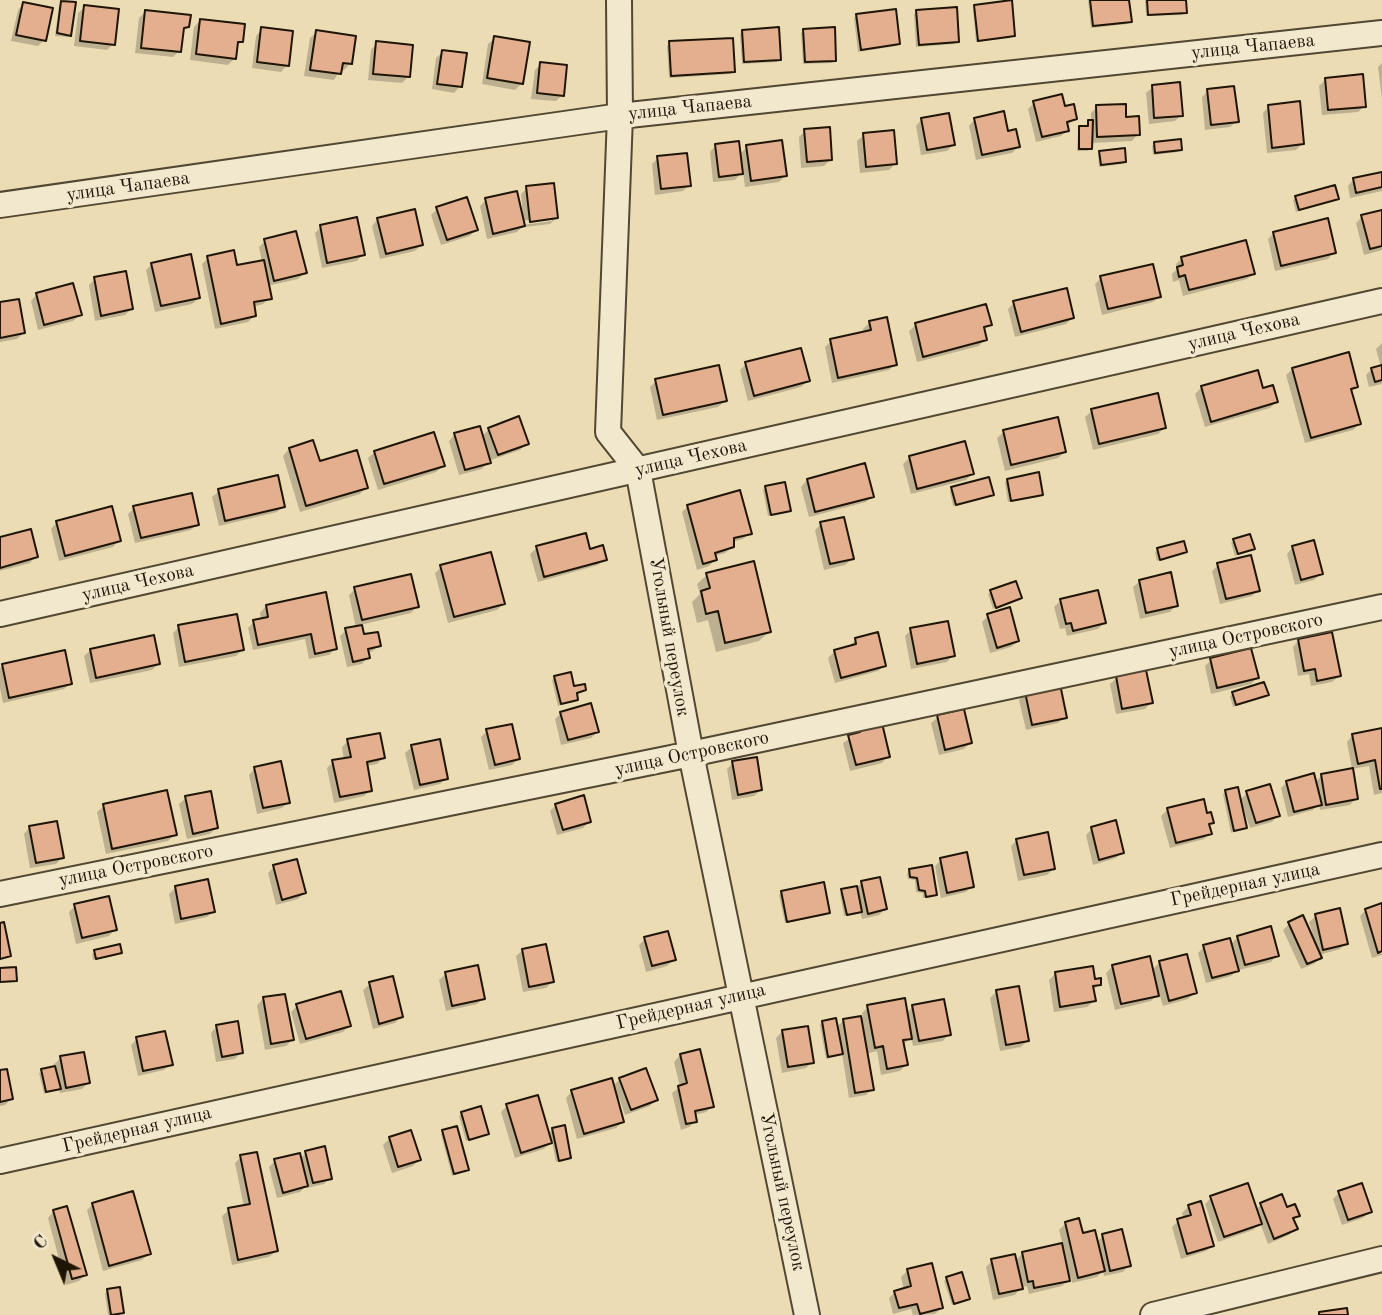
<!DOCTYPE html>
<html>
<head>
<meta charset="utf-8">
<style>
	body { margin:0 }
	#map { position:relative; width:1382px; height:1315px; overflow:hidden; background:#ebdcb4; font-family:"Old Standard TT",serif }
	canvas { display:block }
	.north { position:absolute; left:21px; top:1224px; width:70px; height:70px; -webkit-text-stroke:5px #f2e8ce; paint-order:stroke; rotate:317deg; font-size:19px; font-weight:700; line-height:28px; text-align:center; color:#1e1507 }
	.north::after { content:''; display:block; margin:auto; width:24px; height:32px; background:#1e1507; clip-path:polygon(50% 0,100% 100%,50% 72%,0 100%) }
</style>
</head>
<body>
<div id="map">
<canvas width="1382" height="1315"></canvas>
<div class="north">С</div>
</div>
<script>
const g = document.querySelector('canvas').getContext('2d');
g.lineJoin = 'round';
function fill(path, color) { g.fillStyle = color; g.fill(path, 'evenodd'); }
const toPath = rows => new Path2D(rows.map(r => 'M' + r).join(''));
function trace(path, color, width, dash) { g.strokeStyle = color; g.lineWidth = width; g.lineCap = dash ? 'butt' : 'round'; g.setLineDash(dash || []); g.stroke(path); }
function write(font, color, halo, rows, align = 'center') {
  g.font = font + ' "Old Standard TT",serif'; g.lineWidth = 7; g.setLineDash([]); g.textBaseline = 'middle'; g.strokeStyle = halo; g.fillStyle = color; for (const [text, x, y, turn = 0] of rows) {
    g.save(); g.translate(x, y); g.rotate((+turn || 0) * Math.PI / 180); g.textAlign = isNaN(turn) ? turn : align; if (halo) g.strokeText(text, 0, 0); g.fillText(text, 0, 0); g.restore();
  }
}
fill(toPath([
	[1088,0,1128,0,1130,21,1127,24,1091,28],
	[1145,0,1184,0,1185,12,1182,15,1146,16],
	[24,3,44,40,38,46,11,41,18,10],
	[62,3,70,35,67,37,55,36,59,5],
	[975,6,1013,35,1010,38,976,42,973,9],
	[85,7,113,44,107,50,74,46,78,13],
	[145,12,188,26,181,32,179,51,173,57,135,53,139,18],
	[917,12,957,42,954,44,916,47,914,14],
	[857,16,899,43,896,46,858,52,854,18],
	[200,21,241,42,236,47,235,58,228,65,190,60,194,27],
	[262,29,287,65,281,72,252,68,256,36],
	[743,31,779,59,777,62,742,64,740,34],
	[804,31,835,60,832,63,803,64,801,33],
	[317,32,350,64,344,70,340,70,334,80,304,76,310,38],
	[495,38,522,83,515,90,482,84,488,44],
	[377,43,408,77,402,83,368,80,371,50],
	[670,43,733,71,730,74,669,78,667,46],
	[443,52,460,86,454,93,432,89,436,58],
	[1382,63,1382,99,1378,67],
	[541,64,562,95,556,101,531,99,535,70],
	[1326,79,1364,106,1358,112,1322,115,1319,86],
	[1153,87,1181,115,1175,121,1149,124,1146,93],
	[1208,91,1237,121,1230,127,1205,130,1202,97],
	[1034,103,1064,108,1075,119,1066,126,1067,130,1061,136,1036,142,1028,109],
	[1269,106,1302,144,1296,150,1267,153,1263,113],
	[1097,107,1124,119,1138,134,1132,141,1091,143,1088,151,1077,151,1078,131,1080,128,1086,128,1086,125,1091,122,1091,113],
	[922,119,953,145,947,151,921,155,916,126],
	[975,119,1007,133,1018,147,1012,153,976,160,969,126],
	[805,131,831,159,824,166,801,168,799,137],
	[864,135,895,164,889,170,860,173,857,141],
	[1155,144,1180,149,1178,152,1153,155,1152,146],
	[716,145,739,155,747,147,785,176,779,182,745,187,743,171,735,180,713,182,710,152],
	[1100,152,1124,162,1122,164,1099,167,1098,155],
	[658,158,689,185,683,191,655,195,652,164],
	[1382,173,1382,191,1350,198,1348,186,1354,179],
	[527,188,556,218,550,224,525,227,524,225,517,232,487,239,480,206,486,200,523,216,521,194],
	[552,217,552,221,522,225,521,221],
	[1296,198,1337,198,1296,212,1293,200],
	[437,209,476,229,470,236,441,245,431,215],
	[1382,211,1382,250,1364,255,1356,223,1362,217],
	[378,219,421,245,415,251,380,259,372,226],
	[321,227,363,254,357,261,322,268,315,233],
	[1274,233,1334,252,1328,259,1275,271,1268,239],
	[265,241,305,273,298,279,267,286,270,298,263,304,253,307,254,316,248,322,215,329,202,264,208,258,236,267,262,262,259,247],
	[1182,258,1253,273,1247,279,1183,296,1179,280,1173,282,1172,274,1177,269,1176,264],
	[152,264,199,298,192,304,155,312,146,270],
	[1101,278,1159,296,1153,302,1102,315,1095,284],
	[95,279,131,309,125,315,95,321,89,285],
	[37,294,80,315,73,321,38,330,31,301],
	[1014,303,1072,318,1066,324,1015,337,1008,309],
	[0,304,23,333,17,339,0,342],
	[870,322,895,364,889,370,832,383,825,347,831,341,864,333,863,329],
	[916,325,990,325,983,331,985,339,979,346,917,362,909,331],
	[1382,343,1382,384,1369,387,1366,375,1372,369,1381,367,1376,349],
	[746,364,808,381,801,387,748,401,740,370],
	[1293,369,1356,387,1351,392,1359,424,1353,430,1305,443,1286,375],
	[1256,372,1261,390,1276,402,1270,408,1205,427,1195,394,1201,388],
	[656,381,725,401,718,407,657,420,650,387],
	[1092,411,1164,428,1158,434,1093,450,1085,417],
	[489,429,527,443,520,450,488,461,482,469,459,475,449,441,455,434,482,436],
	[1004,432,1065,452,1058,458,1005,471,997,438],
	[289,449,366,487,360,494,300,512,283,456],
	[375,452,443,466,436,472,378,490,368,458],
	[910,457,972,474,966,480,911,494,903,464],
	[807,480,872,496,866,502,809,517,801,487],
	[1007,480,1041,494,1039,497,1008,502,1005,483],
	[766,487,789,510,786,513,768,516,763,490],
	[952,489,992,495,989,497,953,506,950,491],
	[219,491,283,506,277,512,219,526,212,497],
	[688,506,750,533,743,539,732,542,732,547,725,553,714,556,715,560,709,566,697,570,682,512],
	[134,508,197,524,191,530,135,543,128,514],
	[57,522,119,540,113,547,59,561,51,529],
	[821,524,852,559,845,565,824,570,815,530],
	[0,539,36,556,30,563,0,571],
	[1234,540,1253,549,1235,556,1231,543],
	[1293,547,1321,574,1314,580,1295,585,1287,554],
	[537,548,589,551,605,559,598,565,538,582,530,554],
	[1158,550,1186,551,1157,561,1155,552],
	[1218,565,1258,590,1252,596,1220,604,1212,571],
	[441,567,503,604,497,610,448,623,435,573],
	[707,575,769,632,759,641,716,652,708,620,697,623,692,602,700,594,697,584],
	[1140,581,1176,605,1170,612,1140,619,1133,587],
	[355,589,417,606,411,613,360,625,363,636,379,645,373,651,367,653,368,657,362,664,347,667,340,636,346,630,356,628,349,595],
	[991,592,1020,598,993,609,988,594],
	[1060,601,1104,623,1098,629,1067,636,1065,628,1060,629,1054,607],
	[266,606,336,648,329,655,309,659,305,639,253,650,248,628,254,622,261,620,260,613],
	[988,616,1018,641,1011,647,990,653,982,622],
	[179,627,242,650,236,656,179,667,173,633],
	[911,630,953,655,947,662,911,669,905,636],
	[856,640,885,665,878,671,835,683,828,658,835,651,849,646],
	[1299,640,1339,676,1332,682,1311,686,1309,674,1298,676,1293,647],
	[91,650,158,664,152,670,90,683,84,656],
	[1211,660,1257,678,1251,684,1211,694,1205,666],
	[3,666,71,683,64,689,3,703,0,688,0,668],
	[555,677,573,688,568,693,576,699,574,702,558,706,552,680],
	[1117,678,1151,703,1145,709,1116,714,1110,684],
	[1026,693,1065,717,1058,723,1026,730,1019,700],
	[1233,694,1267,694,1233,707,1230,696],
	[561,713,597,732,591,738,561,745,555,719],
	[938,717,970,743,964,749,939,755,931,723],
	[859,724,888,756,882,763,850,771,843,743,854,736,852,731],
	[487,731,518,759,512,765,489,770,481,737],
	[1382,732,1382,793,1374,795,1369,766,1352,769,1347,742,1353,735],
	[348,741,383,758,377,764,366,766,371,790,364,796,334,803,327,768,333,762,344,760,342,747],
	[412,747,446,778,440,784,414,790,405,753],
	[733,763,761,790,754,796,732,800,727,769],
	[255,768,288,802,282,808,257,814,249,775],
	[1322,775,1356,798,1350,805,1320,810,1319,804,1313,810,1288,817,1281,788,1287,782,1315,783],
	[1226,791,1239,801,1247,793,1278,815,1272,822,1250,828,1243,807,1241,808,1245,828,1231,833,1223,794],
	[186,798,217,827,210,834,187,839,179,804],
	[1202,801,1206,815,1212,822,1208,827,1210,833,1204,839,1170,848,1161,816,1167,810],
	[556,805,589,822,583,828,557,835,550,811],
	[104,806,175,834,168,841,106,854,97,812],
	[30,827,62,858,56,864,30,868,24,834],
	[1092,829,1122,852,1116,858,1093,865,1086,835],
	[1017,840,1053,869,1047,875,1018,881,1011,846],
	[941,860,972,886,966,892,941,898,935,866],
	[274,867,304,893,298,899,276,905,268,873],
	[909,871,935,894,932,897,923,898,923,893,916,892,915,880,908,879,907,874],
	[862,883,885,909,879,915,862,919,860,911,857,914,844,916,840,893,857,887],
	[176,887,213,911,207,917,175,924,169,894],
	[782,892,828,912,826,915,785,923,779,895],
	[1382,905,1382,955,1372,958,1360,916,1366,910],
	[75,906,115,929,109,936,76,944,69,912],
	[1316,916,1346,943,1340,949,1319,955,1320,957,1314,964,1301,969,1283,930,1289,924,1313,935,1309,922],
	[1238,937,1277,955,1271,962,1239,970,1239,968,1231,976,1206,983,1198,953,1204,947,1230,945],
	[645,939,674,959,667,966,646,972,639,945],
	[523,950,552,982,546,988,523,992,516,956],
	[95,952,120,953,118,955,93,960,92,954],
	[1160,962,1195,993,1188,999,1163,1006,1159,993,1151,1001,1115,1010,1106,973,1113,966,1152,970],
	[446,974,483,998,477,1004,446,1011,439,980],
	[1055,974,1094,981,1100,984,1092,991,1094,1001,1087,1007,1054,1012,1049,980],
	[370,984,401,1017,395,1023,373,1029,363,990],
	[996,992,1027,1041,1021,1047,1000,1051,990,998],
	[263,999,292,1040,286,1046,265,1050,257,1005],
	[297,1006,349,1026,343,1032,300,1044,291,1012],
	[913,1006,949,1034,943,1041,913,1046,911,1037,903,1045,906,1065,900,1071,881,1075,877,1051,866,1054,872,1089,866,1095,849,1098,842,1053,838,1056,826,1059,820,1025,822,1022,836,1028,844,1020,863,1017,862,1013,868,1007,906,1014],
	[217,1026,241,1052,235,1059,216,1062,211,1033],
	[782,1032,812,1062,806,1068,782,1073,776,1038],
	[137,1039,171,1064,164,1070,138,1076,131,1045],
	[680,1055,712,1106,706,1112,694,1115,696,1121,689,1127,681,1130,672,1093,680,1087,674,1062],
	[61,1058,88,1083,82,1089,60,1093,59,1088,44,1094,39,1073,55,1068,54,1064],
	[0,1072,11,1099,5,1105,0,1106],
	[620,1079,656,1099,650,1106,625,1115,619,1098,616,1099,622,1122,616,1128,577,1139,566,1098,572,1091,612,1087],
	[507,1106,548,1134,553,1129,569,1158,556,1162,552,1141,544,1149,515,1158,501,1112],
	[462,1113,487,1134,466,1141,459,1116],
	[410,1132,419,1160,413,1166,392,1173,383,1145,389,1139],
	[443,1132,467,1170,464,1172,452,1176,441,1134],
	[306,1153,330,1178,324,1184,307,1188,306,1186,300,1192,277,1198,269,1167,275,1161,300,1159],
	[241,1157,276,1251,269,1257,232,1265,222,1216,229,1210,244,1207,235,1163],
	[1339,1193,1370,1212,1363,1218,1342,1225,1333,1199],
	[1211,1198,1255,1210,1261,1205,1286,1209,1298,1216,1292,1221,1295,1229,1289,1235,1268,1244,1260,1223,1253,1230,1218,1242,1205,1204],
	[93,1204,149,1254,142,1260,103,1271,87,1210],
	[1189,1206,1212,1245,1206,1251,1181,1259,1172,1227,1178,1221,1184,1219,1182,1213],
	[54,1211,85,1275,79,1281,66,1285,48,1218],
	[1066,1223,1096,1243,1103,1236,1129,1265,1123,1272,1104,1276,1103,1271,1097,1277,1072,1283,1071,1277,1062,1286,1029,1294,1027,1286,1021,1287,1015,1295,993,1300,986,1267,992,1261,1015,1261,1023,1253,1063,1245,1059,1230],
	[907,1271,941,1308,935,1314,913,1315,911,1309,893,1314,889,1298,895,1292,904,1290,901,1277],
	[947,1278,968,1299,966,1301,952,1305,944,1281],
	[107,1291,123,1313,120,1315,108,1315,105,1294]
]), '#0003');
const building = toPath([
	[1012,0,1015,36,978,41,974,5,1012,0],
	[1090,0,1129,0,1132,22,1093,26,1090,0],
	[1147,0,1186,0,1187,13,1148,15,1147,0],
	[61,1,76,2,71,36,57,33,61,1],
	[23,2,53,8,46,41,16,35,23,2],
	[84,5,119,9,115,45,80,41,84,5],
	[957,7,959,42,919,45,916,10,957,7],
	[896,9,900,44,861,50,856,14,896,9],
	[145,10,191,15,189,27,184,28,181,52,141,48,145,10],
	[200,19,245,24,243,42,238,42,236,59,196,54,200,19],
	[261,27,293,31,289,66,257,62,261,27],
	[779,27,781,60,744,62,742,30,779,27],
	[835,27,836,61,805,62,803,29,835,27],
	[316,30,356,36,352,64,343,63,341,74,310,70,316,30],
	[494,36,530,42,523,84,487,78,494,36],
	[733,38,735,72,671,76,669,41,733,38],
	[376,41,413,45,410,77,373,74,376,41],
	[442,50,467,53,462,87,437,84,442,50],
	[540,62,567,65,564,96,537,93,540,62],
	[1363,74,1366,107,1328,110,1325,78,1363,74],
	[1180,82,1183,116,1154,118,1152,85,1180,82],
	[1234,86,1239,122,1211,125,1207,89,1234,86],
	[1062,94,1065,106,1074,104,1077,119,1067,122,1069,131,1042,137,1033,101,1062,94],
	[1300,101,1304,144,1272,148,1268,105,1300,101],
	[1126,104,1126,117,1139,116,1140,135,1097,137,1096,105,1126,104],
	[1004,111,1008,131,1016,129,1020,147,982,155,974,118,1004,111],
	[949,113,955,145,927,150,921,118,949,113],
	[1088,120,1093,120,1092,149,1079,149,1079,126,1088,126,1088,120],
	[830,127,832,160,807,162,804,129,830,127],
	[894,130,897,164,866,167,863,133,894,130],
	[1181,139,1182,150,1155,153,1154,142,1181,139],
	[782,140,787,176,751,181,746,145,782,140],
	[739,141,743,174,719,177,715,144,739,141],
	[1125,148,1126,162,1101,165,1099,151,1125,148],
	[687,153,691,186,661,189,657,156,687,153],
	[1382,172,1382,187,1356,193,1353,178,1382,172],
	[554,183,558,218,530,222,526,186,554,183],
	[1335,185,1339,199,1299,210,1295,196,1335,185],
	[517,191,525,226,493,234,485,198,517,191],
	[467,197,478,230,447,240,436,207,467,197],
	[415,209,423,245,386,254,377,218,415,209],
	[1382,210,1382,246,1370,249,1361,215,1382,210],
	[357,217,365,255,327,263,320,225,357,217],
	[1328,218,1336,253,1281,266,1273,232,1328,218],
	[296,231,307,273,274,281,264,239,296,231],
	[1246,240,1255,274,1189,290,1185,275,1179,277,1177,267,1183,265,1181,257,1246,240],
	[234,250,237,265,264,260,272,299,254,302,256,316,221,324,207,256,234,250],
	[191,254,200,298,161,306,151,263,191,254],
	[1153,264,1161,297,1108,309,1100,276,1153,264],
	[126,271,133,309,101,316,94,277,126,271],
	[73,283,82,315,44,325,36,293,73,283],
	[1067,288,1074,318,1021,332,1013,301,1067,288],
	[19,299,25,333,0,338,0,302,19,299],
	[986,304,992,325,984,327,987,340,923,357,915,323,986,304],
	[887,317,897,365,838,378,830,339,871,330,869,321,887,317],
	[801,348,810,381,754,396,745,362,801,348],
	[1349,352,1358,387,1351,389,1361,424,1311,438,1292,368,1349,352],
	[719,365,727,401,663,415,655,379,719,365],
	[1382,365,1382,380,1375,382,1371,368,1382,365],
	[1258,370,1263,388,1273,385,1278,402,1211,422,1201,386,1258,370],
	[1158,393,1166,428,1099,444,1091,409,1158,393],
	[519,416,529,444,498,455,488,428,519,416],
	[1058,417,1066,452,1011,465,1003,430,1058,417],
	[480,426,491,463,465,470,454,433,480,426],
	[434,432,445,466,384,484,374,451,434,432],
	[313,440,320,461,357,450,368,488,306,506,289,448,313,440],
	[965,441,974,474,917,489,909,456,965,441],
	[865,463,874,497,815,512,807,479,865,463],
	[1039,472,1043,495,1011,501,1007,479,1039,472],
	[278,475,285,507,225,521,218,489,278,475],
	[989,477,994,495,956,505,951,487,989,477],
	[785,482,791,511,771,515,765,486,785,482],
	[740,490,752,534,734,538,734,547,715,553,717,560,703,564,687,505,740,490],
	[192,493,199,525,141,538,133,506,192,493],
	[112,506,121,541,65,556,56,521,112,506],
	[844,517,854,559,830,564,820,522,844,517],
	[31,529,38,557,0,568,0,537,31,529],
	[586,533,590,549,603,545,607,560,544,577,536,546,586,533],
	[1250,534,1255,549,1238,554,1233,539,1250,534],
	[1314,540,1323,574,1301,580,1292,546,1314,540],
	[1184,541,1187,552,1160,560,1157,548,1184,541],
	[491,552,505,604,454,617,440,565,491,552],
	[1251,555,1260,591,1226,599,1217,563,1251,555],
	[754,561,771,632,725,643,718,611,706,614,701,591,710,588,706,573,754,561],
	[1171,572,1178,606,1146,613,1139,580,1171,572],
	[411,574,419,607,362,620,354,587,411,574],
	[1016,581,1022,598,996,608,990,590,1016,581],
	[1098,590,1106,623,1073,631,1071,623,1066,624,1060,599,1098,590],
	[326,592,337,649,315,654,311,634,258,645,253,620,268,617,266,605,326,592],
	[1010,607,1019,641,997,648,987,614,1010,607],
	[237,614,244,650,185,662,178,625,237,614],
	[948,621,955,656,917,664,910,628,948,621],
	[362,625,364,634,378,632,381,646,368,649,370,658,353,662,345,628,362,625],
	[878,632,886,666,841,678,834,650,856,644,855,638,878,632],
	[1332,632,1341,676,1317,681,1315,669,1304,671,1298,639,1332,632],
	[154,635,160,664,96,678,90,649,154,635],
	[1251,648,1259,678,1217,688,1210,658,1251,648],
	[65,650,72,684,9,698,2,664,65,650],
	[1146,670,1153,703,1122,709,1116,676,1146,670],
	[571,672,574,686,585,684,586,690,577,693,578,700,561,704,554,676,571,672],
	[1264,682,1269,695,1236,705,1232,692,1264,682],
	[1060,684,1067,718,1032,725,1025,692,1060,684],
	[591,703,599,732,568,740,560,712,591,703],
	[964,709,972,743,945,750,937,715,964,709],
	[858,723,882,723,890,757,856,765,848,735,860,732,858,723],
	[512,724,520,759,495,765,486,729,512,724],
	[1382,728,1382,789,1380,789,1375,760,1358,764,1352,734,1382,728],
	[380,733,385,758,367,762,372,791,340,797,332,760,351,757,347,739,380,733],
	[440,739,448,779,420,785,411,745,440,739],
	[757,757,762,790,738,795,732,761,757,757],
	[281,761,290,803,263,808,254,767,281,761],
	[1353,768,1358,799,1326,805,1321,774,1353,768],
	[1314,773,1322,805,1294,812,1286,781,1314,773],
	[1270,784,1280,816,1256,823,1246,791,1270,784],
	[1238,787,1247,828,1234,831,1225,790,1238,787],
	[167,790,177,835,112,849,103,804,167,790],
	[211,791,218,828,193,834,185,796,211,791],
	[584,795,591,822,563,830,555,804,584,795],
	[1204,799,1207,813,1211,812,1214,823,1209,824,1212,834,1176,843,1167,808,1204,799],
	[1116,820,1124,853,1099,860,1091,827,1116,820],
	[57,821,64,858,36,863,29,826,57,821],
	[1048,832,1055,869,1024,875,1016,839,1048,832],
	[967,852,974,887,947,893,940,858,967,852],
	[297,859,306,893,282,900,273,865,297,859],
	[932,865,937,895,926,897,925,891,919,890,917,878,910,877,909,869,932,865],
	[880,877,887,909,868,914,861,881,880,877],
	[208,879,215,912,181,919,175,886,208,879],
	[824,882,830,913,787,922,781,891,824,882],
	[857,886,862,912,847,915,841,889,857,886],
	[109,896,117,930,82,938,74,904,109,896],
	[1382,903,1382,951,1378,953,1365,909,1382,903],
	[1340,908,1348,944,1323,950,1315,914,1340,908],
	[1303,915,1322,958,1307,964,1288,922,1303,915],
	[4,922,11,956,0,959,0,923,4,922],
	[1271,926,1279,956,1245,965,1237,936,1271,926],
	[668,931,676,960,652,966,644,937,668,931],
	[1230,938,1239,971,1212,978,1203,945,1230,938],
	[120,944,122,953,96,959,94,950,120,944],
	[546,944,554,982,529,987,522,949,546,944],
	[1187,954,1197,993,1169,1001,1159,961,1187,954],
	[1150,956,1159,996,1121,1004,1112,965,1150,956],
	[478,965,485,999,452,1006,445,972,478,965],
	[1093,966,1095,979,1101,978,1101,985,1093,986,1096,1001,1060,1007,1055,972,1093,966],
	[16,967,17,981,0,982,0,968,16,967],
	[393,976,403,1017,379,1024,369,982,393,976],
	[1019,986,1029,1041,1006,1045,996,990,1019,986],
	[341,991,351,1026,306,1039,296,1004,341,991],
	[285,994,294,1040,271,1044,263,997,285,994],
	[905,998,912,1039,903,1040,908,1065,887,1069,883,1046,875,1048,867,1005,905,998],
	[944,999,951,1035,919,1041,912,1005,944,999],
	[861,1016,874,1090,855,1093,843,1019,861,1016],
	[836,1018,843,1054,828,1057,822,1021,836,1018],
	[238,1021,243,1053,222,1057,216,1025,238,1021],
	[808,1026,814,1063,788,1067,782,1030,808,1026],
	[165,1031,173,1065,143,1071,136,1037,165,1031],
	[700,1049,714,1107,695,1111,697,1122,686,1124,678,1086,687,1083,680,1054,700,1049],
	[84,1052,90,1083,66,1088,60,1056,84,1052],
	[55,1066,61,1089,46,1092,41,1069,55,1066],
	[646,1068,658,1100,631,1110,619,1078,646,1068],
	[7,1069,13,1099,0,1102,0,1070,7,1069],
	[612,1078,624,1122,584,1134,571,1090,612,1078],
	[538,1095,552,1143,521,1153,506,1104,538,1095],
	[481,1106,489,1134,469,1140,461,1112,481,1106],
	[565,1125,571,1158,559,1161,552,1128,565,1125],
	[457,1126,469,1170,454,1174,442,1130,457,1126],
	[411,1130,421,1160,398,1167,389,1137,411,1130],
	[325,1146,332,1179,313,1183,305,1151,325,1146],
	[257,1152,278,1251,238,1260,228,1208,250,1204,240,1155,257,1152],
	[300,1153,308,1186,283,1193,274,1159,300,1153],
	[1248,1183,1262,1224,1224,1237,1210,1196,1248,1183],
	[1362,1183,1372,1212,1348,1220,1338,1191,1362,1183],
	[133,1191,151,1254,109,1266,92,1203,133,1191],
	[1282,1194,1287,1207,1295,1204,1300,1216,1293,1218,1298,1229,1274,1239,1260,1203,1282,1194],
	[1201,1201,1214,1246,1187,1254,1177,1219,1191,1215,1188,1205,1201,1201],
	[67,1206,87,1275,72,1279,53,1210,67,1206],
	[1079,1218,1083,1233,1095,1230,1105,1271,1078,1278,1065,1222,1079,1218],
	[1122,1229,1131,1266,1110,1271,1102,1234,1122,1229],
	[1062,1243,1070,1281,1034,1288,1033,1281,1028,1282,1022,1252,1062,1243],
	[1015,1254,1023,1289,999,1294,991,1259,1015,1254],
	[932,1263,943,1308,920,1314,917,1304,899,1308,894,1291,911,1286,907,1269,932,1263],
	[962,1272,970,1299,954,1304,946,1277,962,1272],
	[120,1287,124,1313,111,1315,107,1289,120,1287],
	[1347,1308,1348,1315,1319,1315,1319,1312,1347,1308]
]);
fill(building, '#e3af8f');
trace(building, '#1e1507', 2);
const minor = toPath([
	[619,0,620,116,608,432,638,470,691,754,807,1315],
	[0,205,620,116,1382,33],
	[0,614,1382,301],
	[0,894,691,754,1382,607],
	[0,1161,1382,855],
	[1153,1315,1382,1259]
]);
trace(minor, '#514732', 28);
trace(minor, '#f2e8ce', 24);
write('19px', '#1e1507', '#f2e8ce', [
	["улица Чапаева",1253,47,-6],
	["улица Чапаева",690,108,-6],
	["улица Чапаева",128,187,-8],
	["улица Чехова",1244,332,-13],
	["улица Чехова",691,458,-13],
	["улица Чехова",138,583,-13],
	["улица Островского",1246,636,-12],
	["Угольный переулок",669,637,80],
	["улица Островского",692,754,-12],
	["улица Островского",136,866,-11],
	["Грейдерная улица",1245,885,-12],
	["Грейдерная улица",691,1007,-13],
	["Грейдерная улица",137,1130,-13],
	["Угольный переулок",782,1192,78]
]);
</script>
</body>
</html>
